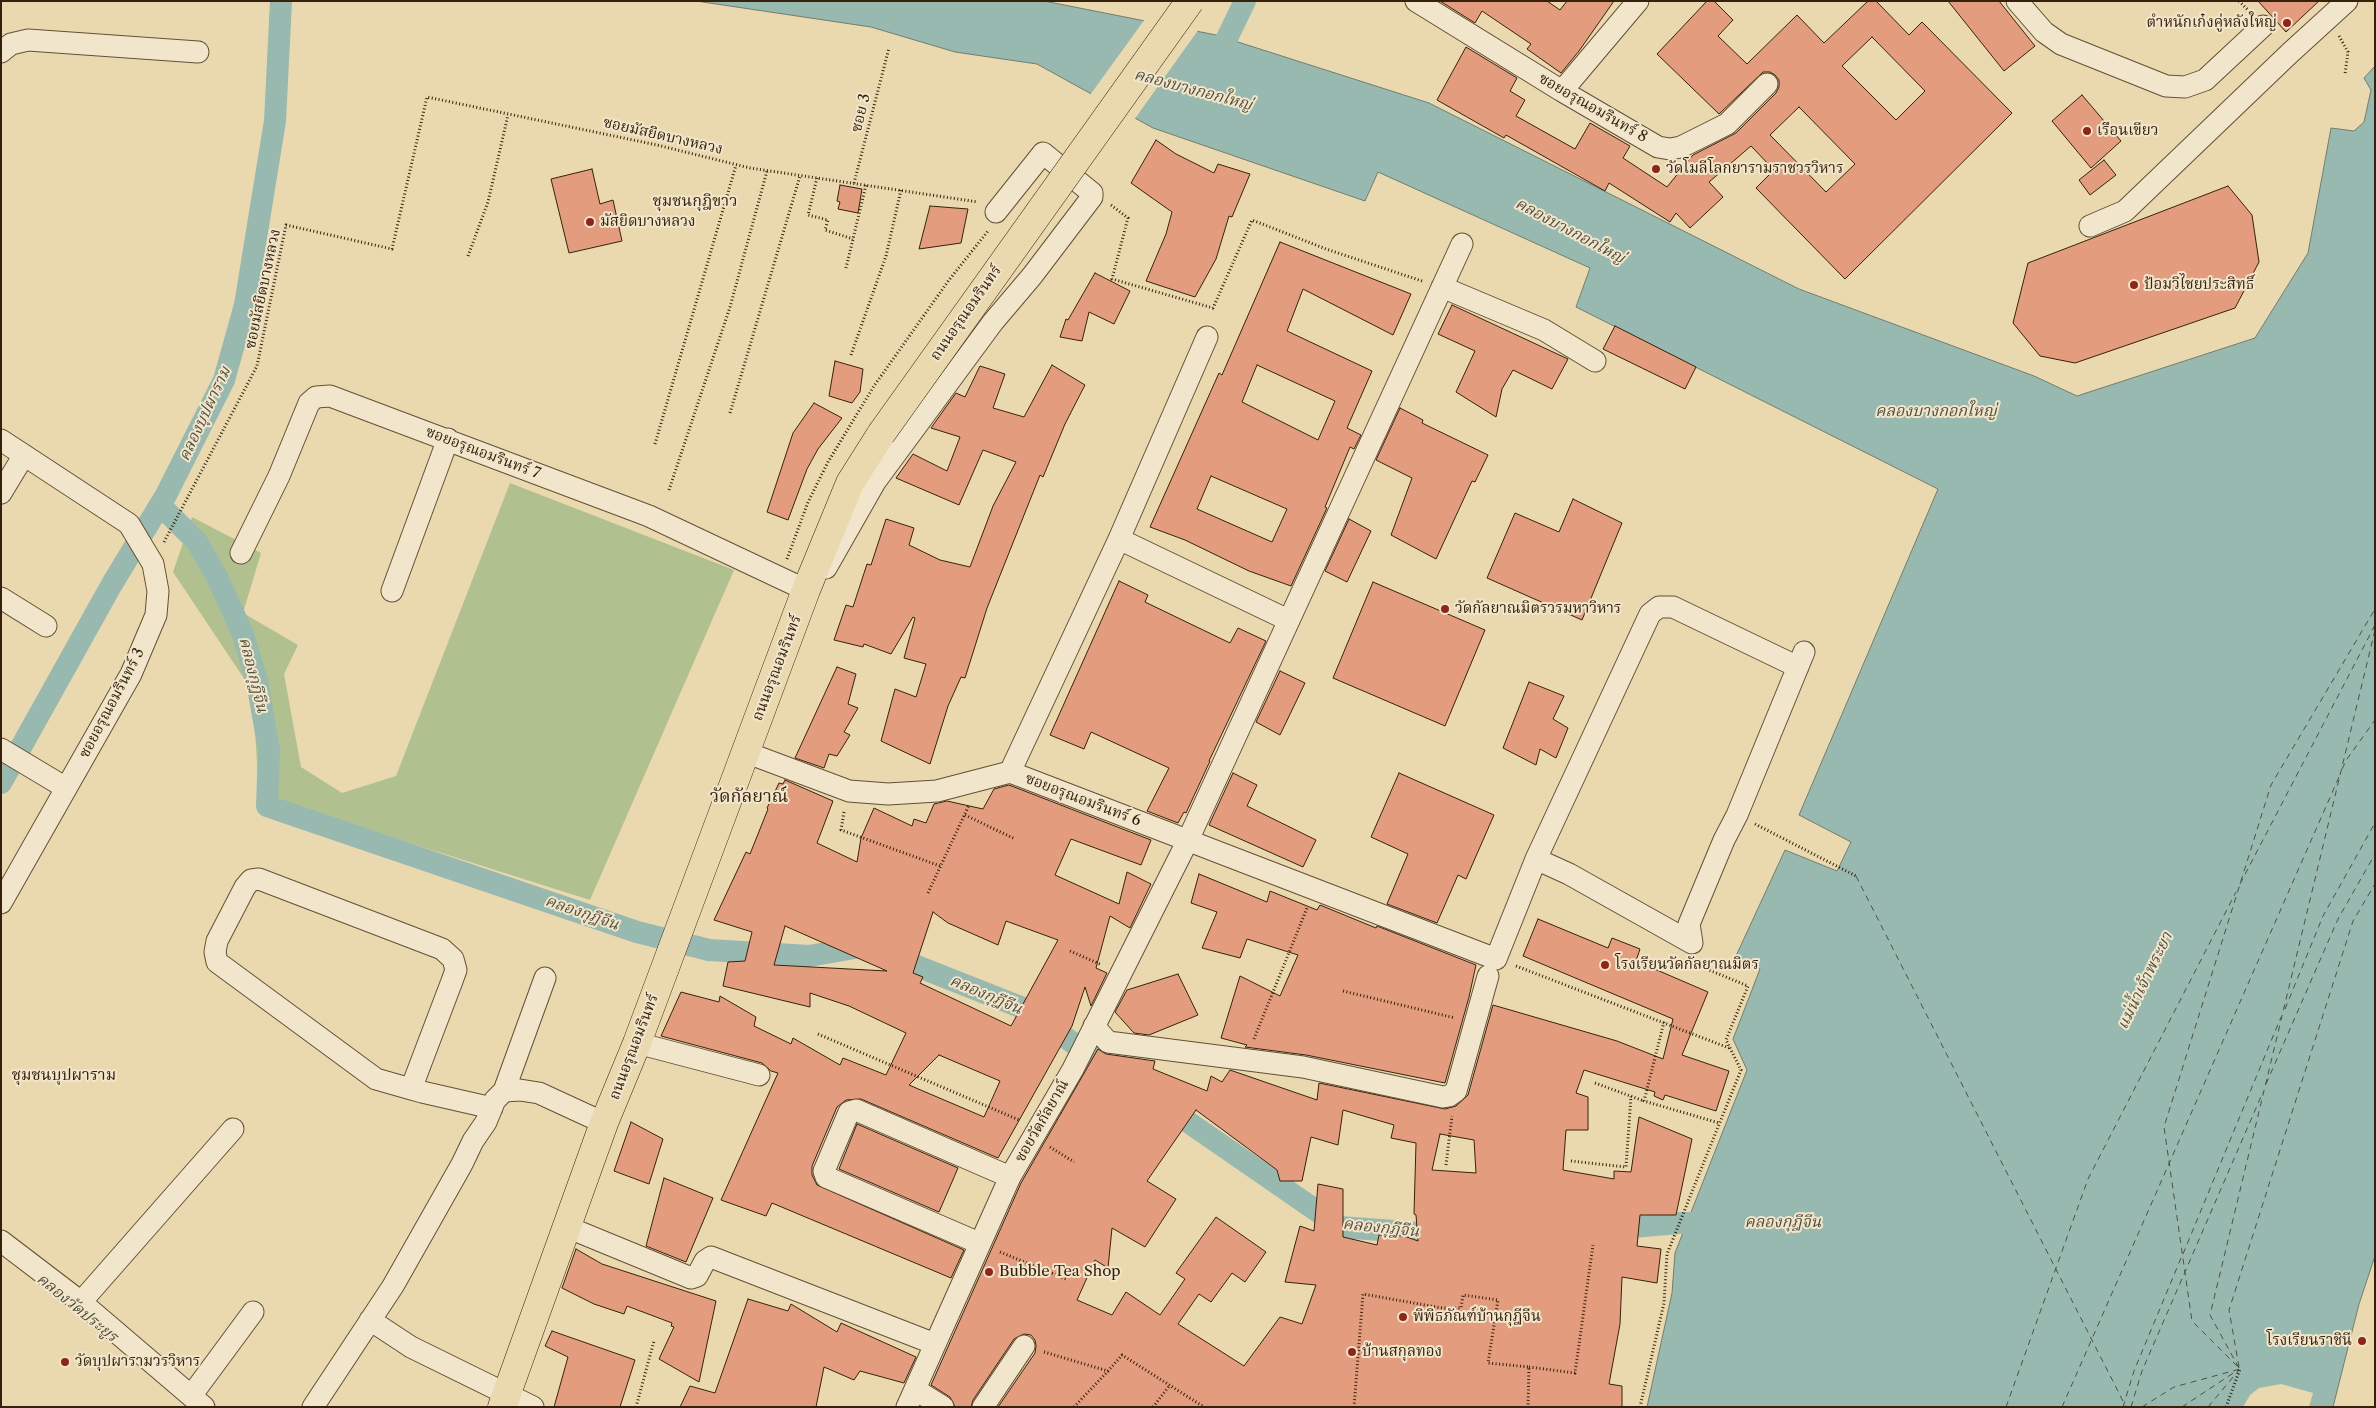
<!DOCTYPE html>
<html>
<head>
<meta charset="utf-8">
<style>
	body { margin:0 }
	#map { position:relative; width:2376px; height:1408px; overflow:hidden; background:#ead8af; font-family:"Libre Caslon Text",serif }
	canvas { display:block }
	.frame { position:absolute; inset:0; border:2px solid #36220c; pointer-events:none }
</style>
</head>
<body>
<div id="map">
<canvas width="2376" height="1408"></canvas>
<div class="frame"></div>
</div>
<script>
const g = document.querySelector('canvas').getContext('2d');
g.lineJoin = 'round';
function fill(path, color) { g.fillStyle = color; g.fill(path, 'evenodd'); }
const toPath = rows => new Path2D(rows.map(r => 'M' + r).join(''));
function trace(path, color, width, dash) { g.strokeStyle = color; g.lineWidth = width; g.lineCap = dash ? 'butt' : 'round'; g.setLineDash(dash || []); g.stroke(path); }
function write(font, color, halo, rows, align = 'center') {
  g.font = font + ' "Libre Caslon Text","Noto Serif Thai",serif'; g.lineWidth = 4; g.setLineDash([]); g.textBaseline = 'middle'; g.strokeStyle = halo; g.fillStyle = color; for (const [text, x, y, turn = 0] of rows) {
    g.save(); g.translate(x, y); g.rotate((+turn || 0) * Math.PI / 180); g.textAlign = isNaN(turn) ? turn : align; if (halo) g.strokeText(text, 0, 0); g.fillText(text, 0, 0); g.restore();
  }
}
fill(toPath([
	[510,483,734,570,590,900,280,802,258,782,253,692,173,572,192,517,261,553,243,613,298,645,284,674,301,767,342,793,396,776]
]), '#b1c08f');
const water = toPath([
	[696,1,1044,1,1216,35,1429,103,1799,289,2034,376,2077,396,2255,338,2308,253,2331,128,2354,131,2364,122,2371,90,2364,78,2375,66,2375,1256,2359,1304,2333,1407,1647,1407,1672,1293,1675,1253,1747,1070,1733,1039,1760,969,1735,958,1785,850,1837,871,1851,842,1799,815,1938,489,1576,307,1590,268,1378,172,1365,201,1153,128,1037,64,955,52,871,27,696,1]
]);
fill(water, '#98b9b0');
trace(water, '#717d6e', 1);
fill(toPath([
	[1145,19,1199,29,1134,120,1090,95],
	[2281,1384,2313,1393,2309,1407,2243,1407,2250,1395,2259,1388]
]), '#ead8af');
trace(toPath([
	[1214,65,1245,1],
	[160,505,197,542,218,579,242,632,257,681,269,750,267,806,637,932,709,950,809,956,866,946,1023,1008,1119,1075],
	[1,783,112,584,166,495,224,380,245,305,275,121,281,1],
	[1162,1104,1340,1227,1447,1235],
	[1609,1229,1679,1223,1717,1223]
]), '#98b9b0', 22);
trace(toPath([
	[2342,769,2347,759,2375,720],
	[1856,876,2126,1407],
	[2240,884,2375,625],
	[2285,1009,2323,916,2375,823],
	[2266,1084,2338,919,2375,854],
	[2183,1254,2281,1017],
	[2239,1367,2229,1310,2353,921,2375,884],
	[2239,1368,2210,1315,2375,630],
	[2006,1407,2088,1179,2236,892],
	[2062,1407,2339,777],
	[2123,1407,2134,1371,2181,1258],
	[2131,1407,2142,1371,2263,1092],
	[2142,1407,2174,1387,2240,1369,2192,1321,2164,1127,2271,785,2375,609],
	[2182,1407,2238,1370],
	[2208,1407,2239,1370]
]), '#534f3d', 1, [6, 5]);
const building = toPath([
	[1440,1,1547,1,1560,10,1567,1,1614,1,1579,51,1561,73,1527,49,1531,44,1482,11,1475,23,1440,1],
	[1707,1,1714,1,1733,20,1718,36,1747,64,1797,15,1824,43,1868,1,1876,1,1909,35,1922,22,2012,113,1845,279,1756,188,1774,170,1751,146,1709,182,1723,197,1690,228,1676,213,1670,222,1609,183,1605,191,1506,135,1504,138,1437,100,1466,47,1517,78,1510,91,1525,100,1516,116,1575,149,1590,123,1630,146,1623,158,1667,187,1693,155,1736,133,1776,93,1779,87,1779,80,1775,75,1770,72,1763,72,1719,114,1657,54,1707,1],
	[1872,37,1925,91,1896,120,1842,66,1872,37],
	[1799,107,1855,164,1826,192,1770,135,1799,107],
	[1948,1,1999,1,2035,46,2004,71,1948,1],
	[2258,1,2319,1,2286,32,2258,1],
	[2082,95,2121,141,2091,168,2052,121,2082,95],
	[1156,140,1176,154,1214,173,1218,164,1250,174,1232,217,1229,216,1216,259,1195,297,1146,281,1166,234,1172,212,1131,183,1156,140],
	[2104,160,2116,175,2090,195,2079,180,2104,160],
	[592,169,600,204,613,200,622,241,569,253,551,179,592,169],
	[840,185,862,189,858,213,838,209,840,202,837,201,840,185],
	[2228,186,2252,215,2259,262,2235,308,2075,363,2040,356,2013,323,2028,263,2228,186],
	[930,206,968,209,961,243,919,249,930,206],
	[1280,242,1411,294,1393,335,1303,289,1287,331,1372,371,1347,428,1361,435,1354,449,1350,447,1325,507,1327,508,1291,586,1249,571,1185,540,1150,527,1219,373,1222,375,1280,242],
	[1257,365,1335,401,1318,440,1242,402,1257,365],
	[1211,476,1287,509,1272,542,1197,509,1211,476],
	[1095,273,1130,291,1114,324,1089,312,1082,341,1060,337,1066,319,1068,320,1095,273],
	[1452,305,1568,359,1552,389,1513,370,1502,389,1496,417,1456,392,1475,351,1438,334,1452,305],
	[1615,326,1696,367,1685,389,1603,349,1615,326],
	[835,361,863,369,860,392,852,403,829,396,835,361],
	[1052,365,1085,385,1065,424,1043,477,1040,475,987,608,965,678,961,677,948,706,930,764,881,741,895,689,916,697,926,664,904,658,915,618,913,617,891,654,864,644,863,647,834,640,846,605,853,607,867,564,871,565,886,519,914,528,909,545,940,560,970,567,993,506,1016,462,983,450,959,505,896,478,913,454,947,471,960,437,931,428,956,393,965,397,980,366,1005,374,993,408,1024,417,1052,365],
	[814,403,842,418,818,449,807,469,788,520,767,512,793,433,814,403],
	[1400,408,1423,420,1422,423,1488,455,1475,482,1472,481,1436,559,1391,535,1412,478,1376,460,1400,408],
	[1573,499,1622,523,1582,620,1487,578,1515,513,1559,532,1573,499],
	[1349,519,1371,531,1347,582,1325,571,1349,519],
	[1119,581,1148,595,1145,602,1230,643,1238,628,1266,641,1209,761,1210,761,1186,813,1184,812,1178,823,1147,811,1169,768,1091,732,1084,749,1050,735,1119,581],
	[1373,582,1485,630,1445,726,1333,678,1373,582],
	[837,667,856,674,848,704,858,708,844,732,850,735,837,756,829,754,824,768,795,758,837,667],
	[1280,671,1305,683,1280,735,1256,722,1280,671],
	[1529,682,1564,696,1553,719,1568,728,1556,758,1540,749,1536,765,1503,748,1529,682],
	[1233,773,1257,785,1247,806,1316,840,1303,867,1209,825,1233,773],
	[1399,773,1494,815,1466,879,1458,875,1437,923,1387,904,1408,854,1371,837,1399,773],
	[785,780,833,801,817,843,857,862,861,838,874,808,912,826,914,819,926,823,934,804,947,801,983,809,994,789,1009,785,1151,840,1141,865,1071,839,1055,875,1119,904,1127,872,1151,884,1130,928,1110,916,1096,968,1107,973,1091,1006,1085,987,1072,1026,998,1158,861,1099,846,1100,837,1107,812,1166,812,1175,817,1185,964,1250,951,1278,772,1203,766,1216,721,1200,778,1073,771,1071,762,1063,661,1036,681,992,719,1002,720,996,756,1017,754,1026,791,1044,793,1038,840,1065,843,1058,886,1075,906,1033,849,1006,810,993,810,1007,723,986,728,962,745,961,752,932,714,920,746,852,750,854,768,809,767,808,779,783,783,784,785,780],
	[933,912,948,923,998,945,1006,921,1058,940,1011,1026,920,983,923,977,913,973,933,912],
	[785,926,887,971,774,965,785,926],
	[939,1055,1000,1081,984,1117,909,1085,939,1055],
	[1199,874,1267,902,1270,891,1317,910,1320,905,1376,928,1377,926,1476,965,1469,997,1445,1083,1306,1055,1245,1047,1247,1045,1221,1038,1240,976,1280,996,1298,955,1247,939,1240,958,1202,948,1217,912,1191,903,1199,874],
	[1538,919,1608,948,1612,938,1640,949,1636,961,1708,992,1682,1055,1729,1071,1716,1111,1665,1095,1663,1100,1654,1096,1655,1092,1584,1070,1576,1093,1588,1097,1588,1130,1566,1130,1563,1170,1614,1179,1614,1171,1631,1172,1639,1117,1692,1139,1676,1215,1640,1215,1637,1246,1661,1249,1657,1283,1622,1277,1620,1324,1609,1384,1622,1386,1622,1407,998,1407,1035,1353,1036,1346,1035,1340,1031,1335,1024,1334,1014,1339,973,1400,971,1407,955,1407,950,1397,931,1385,1021,1183,1098,1049,1106,1054,1155,1061,1153,1069,1207,1091,1211,1076,1222,1082,1230,1070,1317,1100,1319,1083,1445,1109,1456,1106,1468,1095,1493,1005,1617,1041,1663,1059,1673,1019,1523,956,1538,919],
	[1196,1110,1277,1170,1280,1181,1302,1181,1311,1137,1338,1145,1343,1110,1394,1125,1391,1138,1416,1143,1414,1214,1416,1215,1418,1241,1404,1236,1379,1235,1377,1245,1343,1237,1343,1189,1318,1184,1314,1231,1300,1226,1285,1282,1316,1285,1302,1324,1280,1317,1244,1366,1178,1324,1199,1294,1211,1302,1232,1273,1245,1282,1266,1252,1216,1217,1176,1273,1185,1279,1160,1315,1126,1292,1112,1315,1077,1300,1095,1260,1108,1268,1112,1228,1145,1247,1176,1199,1147,1181,1196,1110],
	[1440,1134,1474,1140,1476,1173,1432,1170,1440,1134],
	[1178,974,1198,1015,1149,1035,1134,1033,1115,1012,1127,990,1178,974],
	[631,1122,663,1139,649,1184,614,1171,631,1122],
	[857,1124,958,1168,939,1212,839,1169,857,1124],
	[664,1178,713,1198,686,1262,646,1246,664,1178],
	[576,1249,602,1264,716,1301,699,1382,659,1359,674,1327,671,1326,672,1323,627,1306,624,1314,594,1304,562,1288,576,1249],
	[748,1299,788,1311,791,1304,837,1332,841,1323,916,1357,904,1383,860,1371,854,1380,824,1367,816,1407,680,1407,690,1386,715,1393,748,1299],
	[552,1331,635,1360,620,1407,554,1407,568,1357,545,1346,552,1331]
]);
fill(building, '#e39d7e');
trace(building, '#36220c', 1);
const minor = toPath([
	[1416,1,1562,91,1658,147,1670,149,1681,147,1727,124,1767,84],
	[2017,1,2044,32,2061,44,2166,86,2185,87,2205,80,2263,26],
	[1,52,11,44,28,40,198,52],
	[1562,91,1638,1],
	[2090,226,2125,211,2290,53,2347,1],
	[1442,287,1544,330,1595,361],
	[1,440,129,524,153,564,158,591,156,615,131,674,1,903],
	[1,493,24,455],
	[1119,539,1288,620],
	[241,553,279,476,309,403,316,397,330,396,649,516,806,590],
	[826,568,875,482,993,322,1032,276,1092,197,1092,193,1043,153,996,212],
	[392,591,448,439],
	[1,598,46,626],
	[1,749,66,788],
	[745,752,849,791,888,794,937,791,1010,772,1496,959,1536,859,1569,874,1692,943,1689,924,1724,840,1737,815,1804,652],
	[1010,772,1119,539,1207,337],
	[1536,859,1650,614,1659,607,1673,607,1798,667],
	[1094,1026,1108,1042,1303,1067,1443,1097,1449,1096,1456,1091,1488,976],
	[637,1043,759,1075],
	[411,1089,452,981,456,970,453,959,442,949,259,879,251,880,245,887,217,941,215,952,217,962,376,1079,411,1089,422,1092,492,1108],
	[504,1091,545,978],
	[567,1227,691,1278,697,1276,705,1261,711,1257,935,1344],
	[1,1241,81,1302,204,1407],
	[979,1243,826,1177,824,1171,849,1112,856,1110,1010,1177],
	[81,1302,233,1129],
	[370,1320,411,1347,533,1407],
	[916,1390,943,1407],
	[191,1396,253,1312],
	[313,1407,393,1286,462,1164,473,1141,486,1122,495,1100,504,1091,520,1090,539,1093,604,1123],
	[907,1407,1010,1177,1073,1069,1188,840,1462,244],
	[983,1407,1024,1346]
]);
const major = toPath([
	[502,1407,604,1123,637,1043,806,590,850,483,881,434]
]);
trace(minor, '#635035', 23);
trace(major, '#36220c', 29);
trace(toPath([
	[2239,1,2249,11],
	[2339,36,2348,52,2345,74],
	[817,178,808,215,828,220,825,230,853,239],
	[854,183,889,48],
	[1111,205,1128,218,1112,279,1213,308,1252,220,1326,249,1422,281],
	[468,256,488,202,508,115],
	[846,268,866,185],
	[851,355,886,256,901,190],
	[730,413,800,176],
	[655,444,736,165],
	[669,490,730,307,767,171],
	[164,542,257,366,286,225,392,249,427,97,657,145,750,168,978,202],
	[787,559,808,502,828,462,874,386,949,280,988,231],
	[844,812,841,830,940,866],
	[965,815,1015,839],
	[1755,824,1856,876],
	[928,893,969,805],
	[1070,951,1102,965],
	[1516,966,1729,1048],
	[1343,991,1455,1018],
	[1664,1022,1644,1101,1719,1123],
	[818,1034,1019,1120],
	[1254,1039,1307,908],
	[1595,1083,1644,1101],
	[1050,1147,1074,1162],
	[1571,1161,1626,1167,1631,1096],
	[1446,1165,1452,1116],
	[1000,1252,1066,1279],
	[1044,1352,1108,1371,1122,1355,1204,1407],
	[1529,1367,1575,1373,1593,1245],
	[636,1407,654,1341],
	[1074,1407,1108,1371],
	[1153,1407,1170,1385],
	[1354,1407,1363,1294,1442,1308,1461,1308,1463,1295,1498,1300,1488,1363,1529,1367,1528,1407],
	[1640,1407,1664,1303,1667,1254,1741,1070,1726,1040,1748,986,1709,970,1703,960],
	[2226,1407,2240,1369]
]), '#36220c', 3, [1, 2.5]);
trace(minor, '#f1e6cb', 21);
trace(major, '#ead8af', 28);
const majorBridge = toPath([
	[881,434,1190,1]
]);
trace(majorBridge, '#36220c', 29, []);
trace(majorBridge, '#ead8af', 28);
for (const [x, y, r, color] of [
	[2287,23,5,"#8f2418"],
	[2087,131,5,"#8f2418"],
	[1656,169,5,"#8f2418"],
	[590,222,5,"#8f2418"],
	[2134,285,5,"#8f2418"],
	[1445,609,5,"#8f2418"],
	[1605,965,5,"#8f2418"],
	[989,1272,5,"#8f2418"],
	[1403,1317,5,"#8f2418"],
	[2362,1341,5,"#8f2418"],
	[1352,1352,5,"#8f2418"],
	[65,1362,5,"#8f2418"]
]) { const dot = new Path2D(); dot.arc(x, y, r, 0, 2 * Math.PI); g.fillStyle = color; g.fill(dot); trace(dot, '#f1e6cb', 2); }
write('15px', '#36220c', '#f1e6cb', [
	["ตำหนักเก๋งคู่หลังใหญ่",2277,23,"right"],
	["เรือนเขียว",2097,131],
	["วัดโมลีโลกยารามราชวรวิหาร",1666,169],
	["มัสยิดบางหลวง",600,222],
	["ป้อมวิไชยประสิทธิ์",2144,285],
	["วัดกัลยาณมิตรวรมหาวิหาร",1455,609],
	["โรงเรียนวัดกัลยาณมิตร",1615,965],
	["Bubble Tea Shop",999,1272],
	["พิพิธภัณฑ์บ้านกุฎีจีน",1413,1317],
	["โรงเรียนราชินี",2352,1341,"right"],
	["บ้านสกุลทอง",1362,1352],
	["วัดบุปผารามวรวิหาร",75,1362]
], 'left');
write('15px', '#36220c', '#f1e6cb', [
	["ซอยอรุณอมรินทร์ 8",1593,108,30],
	["ซอย 3",861,113,-76],
	["ซอยมัสยิดบางหลวง",663,136,13],
	["ซอยมัสยิดบางหลวง",263,289,-78],
	["ถนนอรุณอมรินทร์",966,313,-55],
	["ซอยอรุณอมรินทร์ 7",483,453,21],
	["ถนนอรุณอมรินทร์",777,668,-69],
	["ซอยอรุณอมรินทร์ 3",112,703,-62],
	["ซอยอรุณอมรินทร์ 6",1083,800,21],
	["ถนนอรุณอมรินทร์",634,1047,-69],
	["ซอยวัดกัลยาณ์",1042,1121,-60]
]);
write('italic 16px', '#534f3d', '#f1e6cb', [
	["คลองบางกอกใหญ่",1193,90,15],
	["คลองบางกอกใหญ่",1570,231,28],
	["คลองบางกอกใหญ่",1936,411],
	["คลองบุปผาราม",205,414,-65],
	["คลองกุฎีจีน",253,675,76],
	["คลองกุฎีจีน",582,913,19],
	["แม่น้ำเจ้าพระยา",2145,981,-64],
	["คลองกุฎีจีน",986,995,23],
	["คลองกุฎีจีน",1783,1222],
	["คลองกุฎีจีน",1381,1228,6],
	["คลองวัดประยูร",77,1308,39]
]);
write('16px', '#36220c', '#f1e6cb', [
	["ชุมชนกุฎิขาว",695,201],
	["ชุมชนบุปผาราม",64,1075]
]);
write('18px', '#36220c', '#f1e6cb', [
	["วัดกัลยาณ์",749,797]
]);
</script>
</body>
</html>
